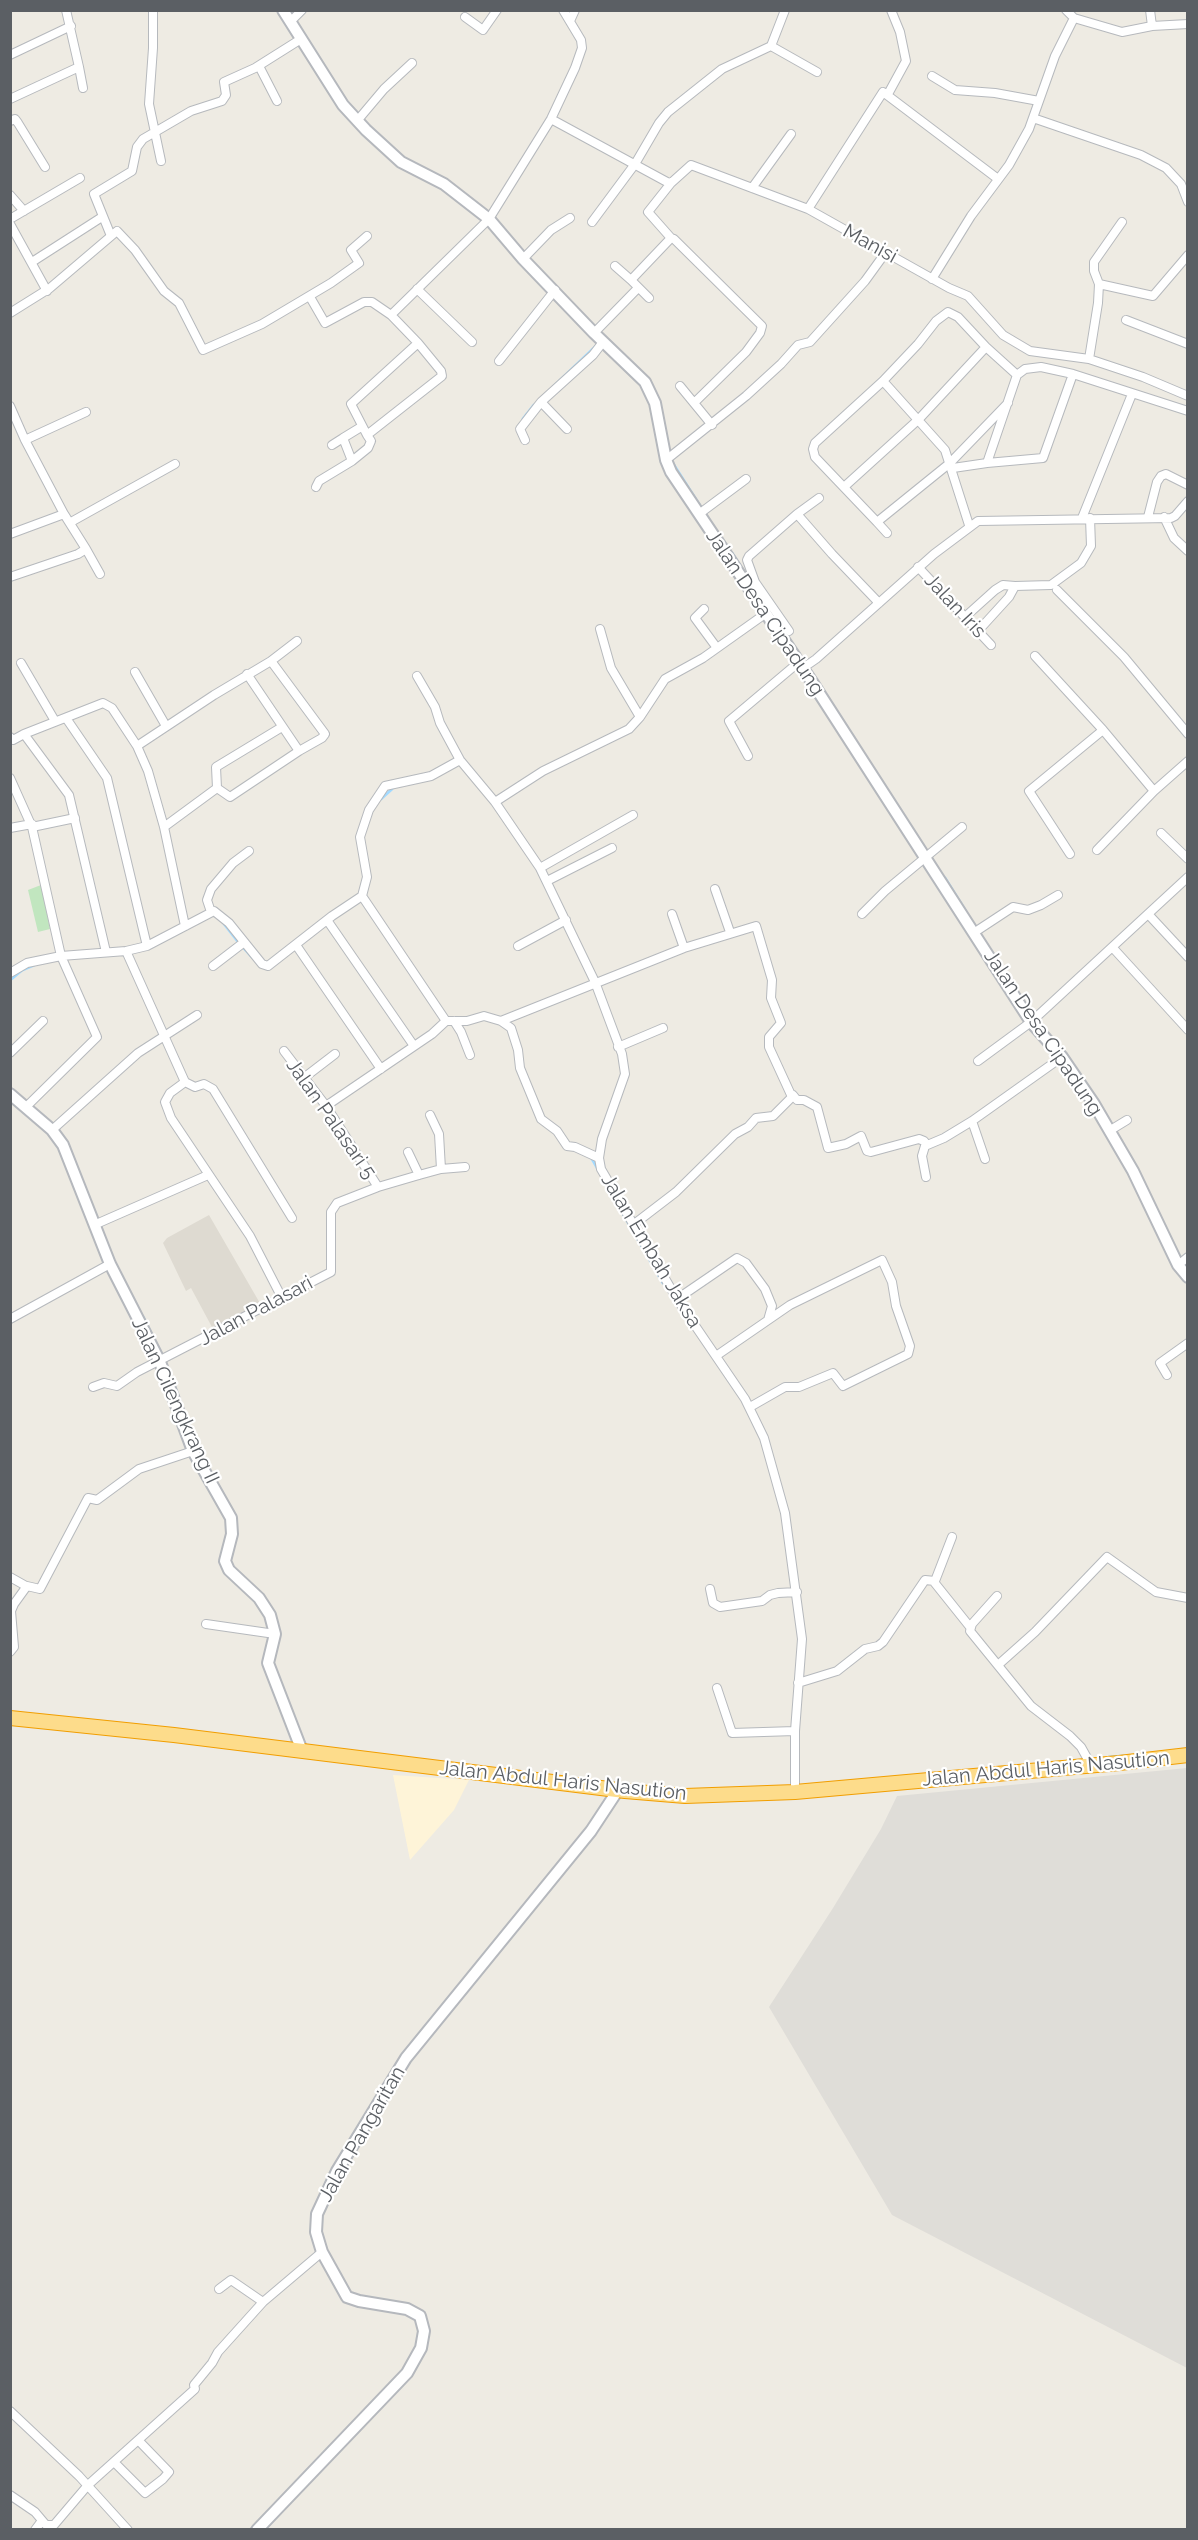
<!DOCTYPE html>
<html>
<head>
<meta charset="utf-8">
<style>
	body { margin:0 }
	#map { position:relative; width:1198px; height:2540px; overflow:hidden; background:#eeebe3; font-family:Raleway,sans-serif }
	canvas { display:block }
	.frame { position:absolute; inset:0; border:12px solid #5b5f64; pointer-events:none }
</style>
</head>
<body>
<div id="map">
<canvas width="1198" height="2540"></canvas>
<div class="frame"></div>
</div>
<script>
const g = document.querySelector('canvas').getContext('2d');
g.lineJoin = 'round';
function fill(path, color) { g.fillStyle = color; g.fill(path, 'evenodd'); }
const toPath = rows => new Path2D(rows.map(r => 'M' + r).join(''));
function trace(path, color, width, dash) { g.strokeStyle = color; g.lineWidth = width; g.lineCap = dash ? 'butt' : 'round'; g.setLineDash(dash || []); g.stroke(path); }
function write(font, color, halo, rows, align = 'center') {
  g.font = font + ' Raleway,sans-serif'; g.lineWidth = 4.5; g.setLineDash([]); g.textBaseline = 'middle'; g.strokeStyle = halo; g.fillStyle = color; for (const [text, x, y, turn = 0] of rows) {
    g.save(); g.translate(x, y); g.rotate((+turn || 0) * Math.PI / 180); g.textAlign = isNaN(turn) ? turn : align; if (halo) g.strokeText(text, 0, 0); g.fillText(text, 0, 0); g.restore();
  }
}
fill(toPath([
	[393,1775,469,1780,454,1810,410,1860]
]), '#fef4d8');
fill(toPath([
	[1187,1768,1188,1768,1187,2368,892,2215,769,2007,833,1908,881,1829,897,1796]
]), '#dfddd8');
fill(toPath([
	[209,1215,261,1305,213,1329,191,1288,186,1291,163,1243,167,1238]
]), '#dedad1');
fill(toPath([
	[41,885,50,929,38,932,28,890]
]), '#c1e6bf');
trace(toPath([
	[554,386,597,345],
	[523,419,534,405],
	[672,462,702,509],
	[732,553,741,567],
	[381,799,392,789],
	[945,878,965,910],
	[222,921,240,944],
	[242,946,252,957],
	[10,980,22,970,34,965],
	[591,1157,599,1171],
	[603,1179,663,1283],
	[143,1317,160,1352],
	[174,1385,181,1404],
	[1109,1757,1124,1756],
	[613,1783,624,1784],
	[624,1784,637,1785]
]), '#a2daff', 3);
const street = toPath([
	[153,10,153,48,149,104,161,161],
	[1066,10,1074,18,1122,32,1152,26,1188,24],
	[1150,10,1152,26],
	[465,17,483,30,497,10],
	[570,21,575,10],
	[290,22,302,10],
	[771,46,817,72],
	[10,55,71,26],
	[259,66,277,101],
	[79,67,83,88],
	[932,76,955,90,995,93,1039,101,1055,56,1074,18],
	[888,94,906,61,900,32,891,10],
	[10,99,79,67,66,10],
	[1033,118,1141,155,1166,168,1181,184,1188,202],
	[551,119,667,182,671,183,691,165,808,209,949,288,968,296,1003,335,1030,351,1089,359,1143,377,1188,396],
	[10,121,15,119,18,123,45,167],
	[357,121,384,89,412,63],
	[671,183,648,212,671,238,674,239,762,326,760,333,746,352,694,403],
	[752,188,791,134],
	[10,195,24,211],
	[808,209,883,92,998,179],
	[10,219,80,178],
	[592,222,635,164,659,123,668,112,722,69,771,46,785,10],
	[10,224,47,291],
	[111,236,94,194,132,171,137,147,143,139,191,111,222,101,226,95,224,82,255,68,301,39],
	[523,259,551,230,570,218],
	[32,262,102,217],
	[615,266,631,280],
	[932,279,971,216,1009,165,1029,129,1039,101],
	[1099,284,1153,296,1188,255],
	[417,289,472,342],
	[310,297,325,323,364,302,372,302,391,315],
	[649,298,631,280,671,238],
	[10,313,50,288,117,231,135,250,164,291,179,303,203,350,262,324,331,283,359,263,351,250,367,236],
	[1126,320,1188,344],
	[594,333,638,288],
	[1089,359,1098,303,1099,284,1094,271,1094,262,1122,222],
	[499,361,555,290],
	[883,381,945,450,969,525],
	[680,386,712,425],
	[1008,403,950,463,877,522,815,457,813,449,815,443,883,381,918,344,936,321,948,312,958,317,986,347,1017,375,1025,369,1041,367,1073,374,1188,411],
	[10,406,25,440,64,514],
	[567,429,541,402,593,355,603,342],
	[367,435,351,404,418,343],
	[343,438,361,427],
	[25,440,86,412],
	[525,440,520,429,541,402],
	[332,445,343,438,352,461],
	[666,460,746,396,781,364,798,345,810,342,865,281,886,252],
	[987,463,1043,458,1073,374],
	[953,468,987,463,1017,375],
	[316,487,319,481,352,461,368,448,371,441,367,435,442,376,441,371,418,343,391,315,489,219,551,119,575,68,582,48,581,40,563,10],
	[844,487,919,419,986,347],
	[699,514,746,479],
	[797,514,832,554,879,603],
	[1148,517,1157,482,1161,476,1166,474,1188,485],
	[1164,517,1174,538,1188,551],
	[1082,518,1132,394],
	[71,522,175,464],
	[877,522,887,533],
	[10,534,64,514,86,549,78,554,10,577],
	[86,549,100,574],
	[918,567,991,645],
	[1057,590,1124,657,1188,734],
	[704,609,695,618,717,648],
	[965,617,995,590,1003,585,1015,586],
	[600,629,611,668,640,717],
	[789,631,755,582,747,560,749,556,797,514,819,498],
	[978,631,1009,597,1015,586,1051,585,1081,563,1091,546,1090,518],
	[1035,656,1103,730,1154,791],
	[271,661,325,734,322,738,299,751],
	[21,663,55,721],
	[803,668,816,659,934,554,978,521,1171,518,1175,516,1188,501],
	[135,672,166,726],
	[417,676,435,707,440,723,460,760,495,802,540,868,595,982,622,1054,625,1074,602,1139,599,1158,601,1169,677,1299,745,1399,764,1438,785,1513,802,1639,795,1731,795,1792],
	[66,718,107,778,147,946],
	[24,734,103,703,112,708,137,746,148,771,164,827,185,926],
	[10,737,13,740,24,734,69,795,106,952],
	[137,746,214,695,271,661,297,641],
	[748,756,729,721,799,662],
	[10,778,32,827,61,956,97,1037,26,1107],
	[217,788,230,797,299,751,247,674],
	[495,802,543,771,629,729,640,717,665,679,703,658,765,614],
	[32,827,75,818],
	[164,827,217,788,216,767,282,727],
	[10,828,32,824],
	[1161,833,1188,859],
	[1097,850,1154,791,1188,761],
	[1070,854,1029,791,1103,730],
	[540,868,633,815],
	[547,881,612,848],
	[715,889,730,932],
	[362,896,446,1021],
	[211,912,207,900,211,889,233,863,249,851],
	[672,914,684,948],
	[862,914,885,891,962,827],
	[1148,914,1188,957],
	[327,920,414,1046],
	[975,932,1013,907,1028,910,1041,905,1058,895],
	[296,945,381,1069],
	[518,946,566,920],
	[1113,948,1188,1030],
	[126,951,185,1082,170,1093,165,1102,171,1118,250,1236,282,1298],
	[213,966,243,943],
	[10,973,27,963,61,956,126,951,147,946,214,911,229,923,262,964,268,966,332,916,362,896,367,877,360,837,369,810,385,786,431,776,460,760],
	[454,1021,461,1032,470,1055],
	[501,1021,684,948,756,926,772,980,771,998,781,1023,769,1037,769,1047,792,1097,773,1116,756,1118,748,1127,735,1134,676,1192,633,1225],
	[618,1047,663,1028],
	[284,1051,326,1106,378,1187],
	[10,1053,43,1021],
	[978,1061,1031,1022,1188,877],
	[305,1077,335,1054],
	[185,1082,195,1087,204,1084,213,1089,292,1218],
	[793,1095,797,1100,804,1100,817,1107,828,1148,846,1144,861,1136,867,1151,871,1152,919,1139,924,1141,927,1145],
	[326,1106,432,1034,446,1021,467,1021,484,1016,501,1021,511,1028,518,1050,520,1068,541,1119,557,1131,567,1146,575,1147,599,1158],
	[430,1115,439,1134,441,1169],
	[972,1121,985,1159],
	[52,1130,138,1053,197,1015],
	[1109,1131,1127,1120],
	[408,1152,419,1175],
	[926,1177,922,1156,925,1146,944,1138,972,1121,1062,1057],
	[94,1225,208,1175],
	[1178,1265,1188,1257],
	[677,1299,737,1258,746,1263,765,1289,772,1306,768,1320],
	[10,1319,110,1264],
	[716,1356,790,1305,882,1260,892,1282,896,1306,910,1346,908,1354,843,1386,833,1373,799,1387,785,1387,750,1407],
	[1167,1375,1160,1363,1188,1343],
	[93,1387,104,1383,117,1386,137,1372,331,1272,331,1212,337,1203,378,1187,419,1175,441,1169,465,1167],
	[10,1577,26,1586],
	[934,1582,970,1627],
	[710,1589,713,1603,720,1607,762,1601,770,1595,778,1593,797,1592],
	[997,1596,972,1624,970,1631,1031,1706,1070,1736,1081,1747,1091,1765],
	[206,1624,275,1634],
	[10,1652,14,1647,11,1611,14,1604,27,1586,40,1589,88,1498,97,1500,139,1469,193,1451],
	[998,1665,1035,1632,1107,1557,1156,1592,1188,1598],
	[798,1683,837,1671,865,1649,878,1646,883,1642,925,1580,935,1581,952,1537],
	[717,1688,732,1733,795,1731],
	[219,2289,231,2280,263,2302],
	[10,2411,79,2476,128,2530],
	[114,2462,145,2493,163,2479,169,2472,138,2440],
	[10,2495,35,2512,46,2525,54,2525,88,2485,195,2389,194,2385,212,2363,218,2352,263,2302,322,2252],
	[35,2530,41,2522]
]);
const secondary = toPath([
	[283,10,343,105,366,130,401,162,444,184,489,219,523,259,594,333,645,382,655,403,666,460,671,472,812,682,1031,1022,1062,1057,1094,1104,1133,1171,1178,1265,1188,1277],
	[10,1094,52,1130,63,1145,110,1264,160,1362,193,1451,231,1518,232,1534,225,1561,229,1570,259,1598,270,1615,275,1634,268,1663,302,1751],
	[257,2530,407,2373,421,2348,424,2331,420,2316,407,2309,359,2301,347,2297,322,2252,316,2232,317,2214,337,2171,406,2058,591,1831,618,1790]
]);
const highway = toPath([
	[10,1718,174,1735,625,1791,685,1796,795,1792,1119,1763,1188,1755]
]);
trace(street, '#b6b9bd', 10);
trace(secondary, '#b5b8bd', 14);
trace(highway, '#f19e00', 16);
trace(street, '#fff', 8);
trace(secondary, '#fff', 10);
trace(highway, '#fddc8b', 14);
write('20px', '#5b5f64', '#fff', [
	["Manisi",870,244,29],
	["Jalan Iris",955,606,47],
	["Jalan Desa Cipadung",765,613,56],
	["Jalan Desa Cipadung",1043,1033,56],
	["Jalan Palasari 5",331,1119,55],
	["Jalan Embah Jaksa",651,1251,59],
	["Jalan Palasari",256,1311,-28],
	["Jalan Cilengkrang II",175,1401,65],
	["Jalan Abdul Haris Nasution",1046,1769,-5],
	["Jalan Abdul Haris Nasution",563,1781,6],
	["Jalan Pangaritan",362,2134,-60]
]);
</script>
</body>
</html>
